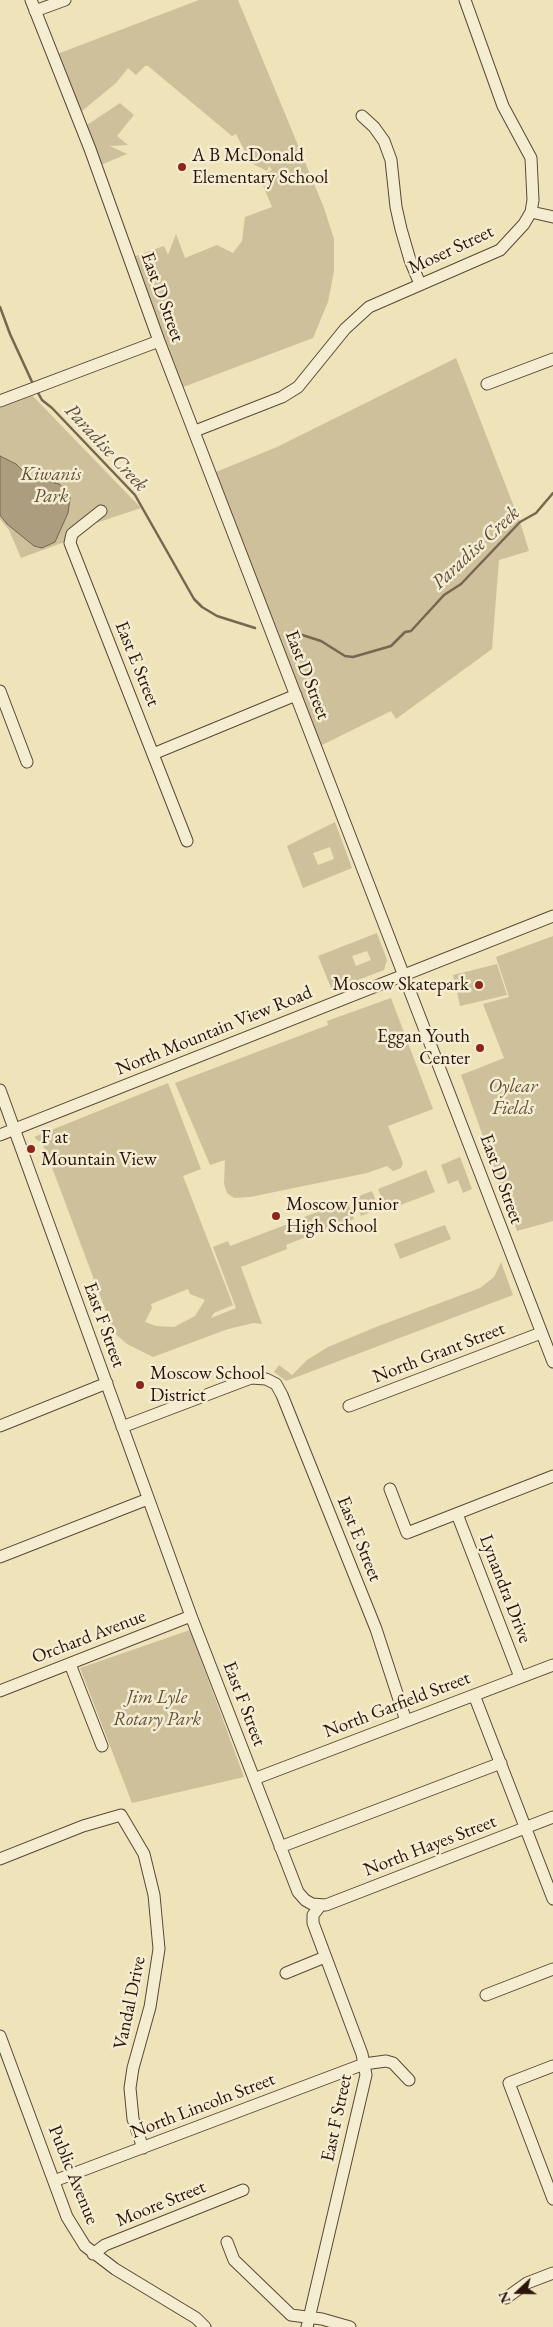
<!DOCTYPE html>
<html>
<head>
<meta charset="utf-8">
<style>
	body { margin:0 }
	#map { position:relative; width:553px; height:2327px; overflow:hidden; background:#eee3b9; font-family:"EB Garamond",serif }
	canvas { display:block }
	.north { position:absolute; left:493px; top:2267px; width:50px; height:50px; -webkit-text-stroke:4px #f4edd2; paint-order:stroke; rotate:249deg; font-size:14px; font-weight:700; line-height:20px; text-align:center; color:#2a140b }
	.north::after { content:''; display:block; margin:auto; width:18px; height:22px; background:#2a140b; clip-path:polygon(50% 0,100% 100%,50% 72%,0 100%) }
</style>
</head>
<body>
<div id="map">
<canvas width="553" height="2327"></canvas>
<div class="north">N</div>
</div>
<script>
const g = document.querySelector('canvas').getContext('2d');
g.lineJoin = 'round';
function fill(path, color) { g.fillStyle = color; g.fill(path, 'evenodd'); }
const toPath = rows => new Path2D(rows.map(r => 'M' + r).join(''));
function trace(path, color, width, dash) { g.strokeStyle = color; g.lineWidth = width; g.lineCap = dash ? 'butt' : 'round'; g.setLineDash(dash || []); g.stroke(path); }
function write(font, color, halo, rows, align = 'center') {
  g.font = font + ' "EB Garamond",serif'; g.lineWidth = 5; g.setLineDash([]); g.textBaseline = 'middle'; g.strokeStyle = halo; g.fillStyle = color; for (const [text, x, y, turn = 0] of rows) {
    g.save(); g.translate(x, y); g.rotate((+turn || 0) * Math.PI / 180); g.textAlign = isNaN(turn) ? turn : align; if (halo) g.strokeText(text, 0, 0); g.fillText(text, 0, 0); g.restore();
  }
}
fill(toPath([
	[199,0,238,0,324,208,334,239,334,271,328,302,313,338,178,389,130,258,164,246,168,255,176,234,185,258,217,245,233,253,242,241,245,217,272,207,259,176,272,170,269,166,267,171,251,163,236,134,232,136,148,66,145,66,136,75,128,68,116,83,76,116,52,56],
	[120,103,134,115,117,136,128,145,110,146,127,154,96,167,81,129],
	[456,358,520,522,529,551,499,560,492,649,396,719,391,711,316,748,211,474,277,447],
	[28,391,141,508,78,529,70,540,21,558,9,530,0,519,0,401],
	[335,822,352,868,303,888,287,846],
	[330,847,334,859,318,865,313,853],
	[377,933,387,960,384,970,332,990,318,956],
	[367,951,371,960,356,966,352,956],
	[553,936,553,1221,517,1231,461,1075,504,1058,483,1004,509,997,496,957],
	[497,964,507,995,460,1006,453,975],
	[391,998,433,1109,388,1126,403,1163,401,1168,393,1171,387,1166,367,1173,250,1197,234,1198,227,1193,224,1184,225,1160,210,1165,175,1083,328,1025,327,1021],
	[168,1083,201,1169,183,1176,233,1305,214,1313,211,1318,236,1308,213,1247,228,1241,230,1246,301,1219,308,1236,286,1245,287,1249,241,1267,262,1324,254,1323,228,1329,153,1357,127,1344,110,1329,111,1325,53,1170,43,1145,34,1137],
	[188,1289,190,1294,205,1300,195,1316,174,1327,156,1326,145,1322,152,1308,151,1304],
	[460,1157,472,1189,463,1193,458,1180,448,1184,441,1165],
	[426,1170,435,1192,387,1210,378,1189],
	[372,1191,379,1209,361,1216,354,1198],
	[347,1201,354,1219,311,1235,304,1217],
	[445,1225,451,1239,400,1259,394,1244],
	[501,1262,513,1295,286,1381,274,1372,279,1365,292,1375,307,1360,328,1347,376,1327,480,1288,494,1277],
	[190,1630,244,1777,132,1803,80,1668]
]), '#cdc09b');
const water = toPath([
	[0,456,16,464,28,476,59,484,68,492,70,498,68,513,55,542,42,548,34,546,7,524,0,515,0,456]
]);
fill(water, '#ab9d7e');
trace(water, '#776650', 1);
trace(toPath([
	[0,307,10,334,33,384],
	[37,391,42,400,52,408,135,495,194,599,202,607,217,616,255,628],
	[285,634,296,633,321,641,345,656,353,657,391,646,405,632,411,631,444,595,461,584,520,522,536,513,553,493]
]), '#776650', 2.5);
const minor = toPath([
	[31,0,90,149,159,341,553,1362],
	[35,11,65,0],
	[362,116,374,127,384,141,391,160,396,207,401,229,410,260,420,284],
	[531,212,553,217],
	[487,384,553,359],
	[0,401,159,341],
	[195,431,282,397,298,387,345,329,369,307,500,250,524,224,531,212,533,200,531,158,503,106,465,0],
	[101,511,72,534,70,543,187,841],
	[0,691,27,762],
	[153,754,296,695],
	[0,1090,191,1616,298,1892,305,1900,312,1904,326,1905,553,1817],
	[0,1135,553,916],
	[349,1406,541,1333],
	[0,1426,107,1383],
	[122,1427,251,1378,266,1379,276,1384,282,1395,376,1629,406,1721],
	[390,1489,407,1533,553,1476],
	[457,1514,520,1677],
	[0,1557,148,1499],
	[70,1664,102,1746],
	[0,1691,191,1616],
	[474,1695,553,1899],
	[254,1779,553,1665],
	[280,1847,501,1763],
	[0,1859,83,1826,121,1815,144,1854,154,1895,159,1949,150,2007,133,2068,130,2088,133,2119,143,2148],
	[286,1973,325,1957],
	[486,1995,553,1969],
	[0,2036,67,2217,85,2246,115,2269,196,2318,205,2327],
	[553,2066,509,2083,553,2199],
	[54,2181,364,2064,386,2061,393,2063,409,2080],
	[227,2242,234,2260,291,2315,322,2319,350,2327],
	[93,2254,105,2245,243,2190],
	[506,2298,527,2283,553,2273],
	[307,2327,366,2075,362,2054,313,1923,313,1915,320,1906]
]);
trace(minor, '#5b4836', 13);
trace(minor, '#f4edd2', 11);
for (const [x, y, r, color] of [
	[182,167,5,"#8f2418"],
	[479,985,5,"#8f2418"],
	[480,1048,5,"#8f2418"],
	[31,1149,5,"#8f2418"],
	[276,1216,5,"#8f2418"],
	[140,1385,5,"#8f2418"]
]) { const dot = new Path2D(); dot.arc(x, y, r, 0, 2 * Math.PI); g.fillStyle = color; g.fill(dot); trace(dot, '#f4edd2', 2); }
write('19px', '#2a140b', '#f4edd2', [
	["A B McDonald",192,156],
	["Elementary School",192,178],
	["Moscow Skatepark",469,985,"right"],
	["Eggan Youth",470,1037,"right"],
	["Center",470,1059,"right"],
	["F at",41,1138],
	["Mountain View",41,1160],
	["Moscow Junior",286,1205],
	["High School",286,1227],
	["Moscow School",150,1374],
	["District",150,1396]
], 'left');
write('19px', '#2a140b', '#f4edd2', [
	["Moser Street",451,250,-25],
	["East D Street",162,297,70],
	["East E Street",137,664,68],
	["East D Street",307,675,69],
	["North Mountain View Road",214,1031,-22],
	["East D Street",501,1179,70],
	["East F Street",104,1325,70],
	["North Grant Street",439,1353,-21],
	["East E Street",359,1539,68],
	["Lynandra Drive",505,1589,69],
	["Orchard Avenue",89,1637,-21],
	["East F Street",244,1704,69],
	["North Garfield Street",397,1705,-21],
	["North Hayes Street",430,1846,-21],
	["Vandal Drive",130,2003,-78],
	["North Lincoln Street",203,2106,-21],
	["East F Street",337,2118,-78],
	["Public Avenue",73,2175,68],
	["Moore Street",161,2204,-22]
]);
write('italic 19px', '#63503d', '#f4edd2', [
	["Kiwanis",51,475],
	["Park",51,497],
	["Oylear",513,1087],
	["Fields",513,1109],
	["Jim Lyle",157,1698],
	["Rotary Park",157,1720]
]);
write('italic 20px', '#5e4b39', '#f4edd2', [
	["Paradise Creek",106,448,47],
	["Paradise Creek",476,548,-43]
]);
</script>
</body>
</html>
